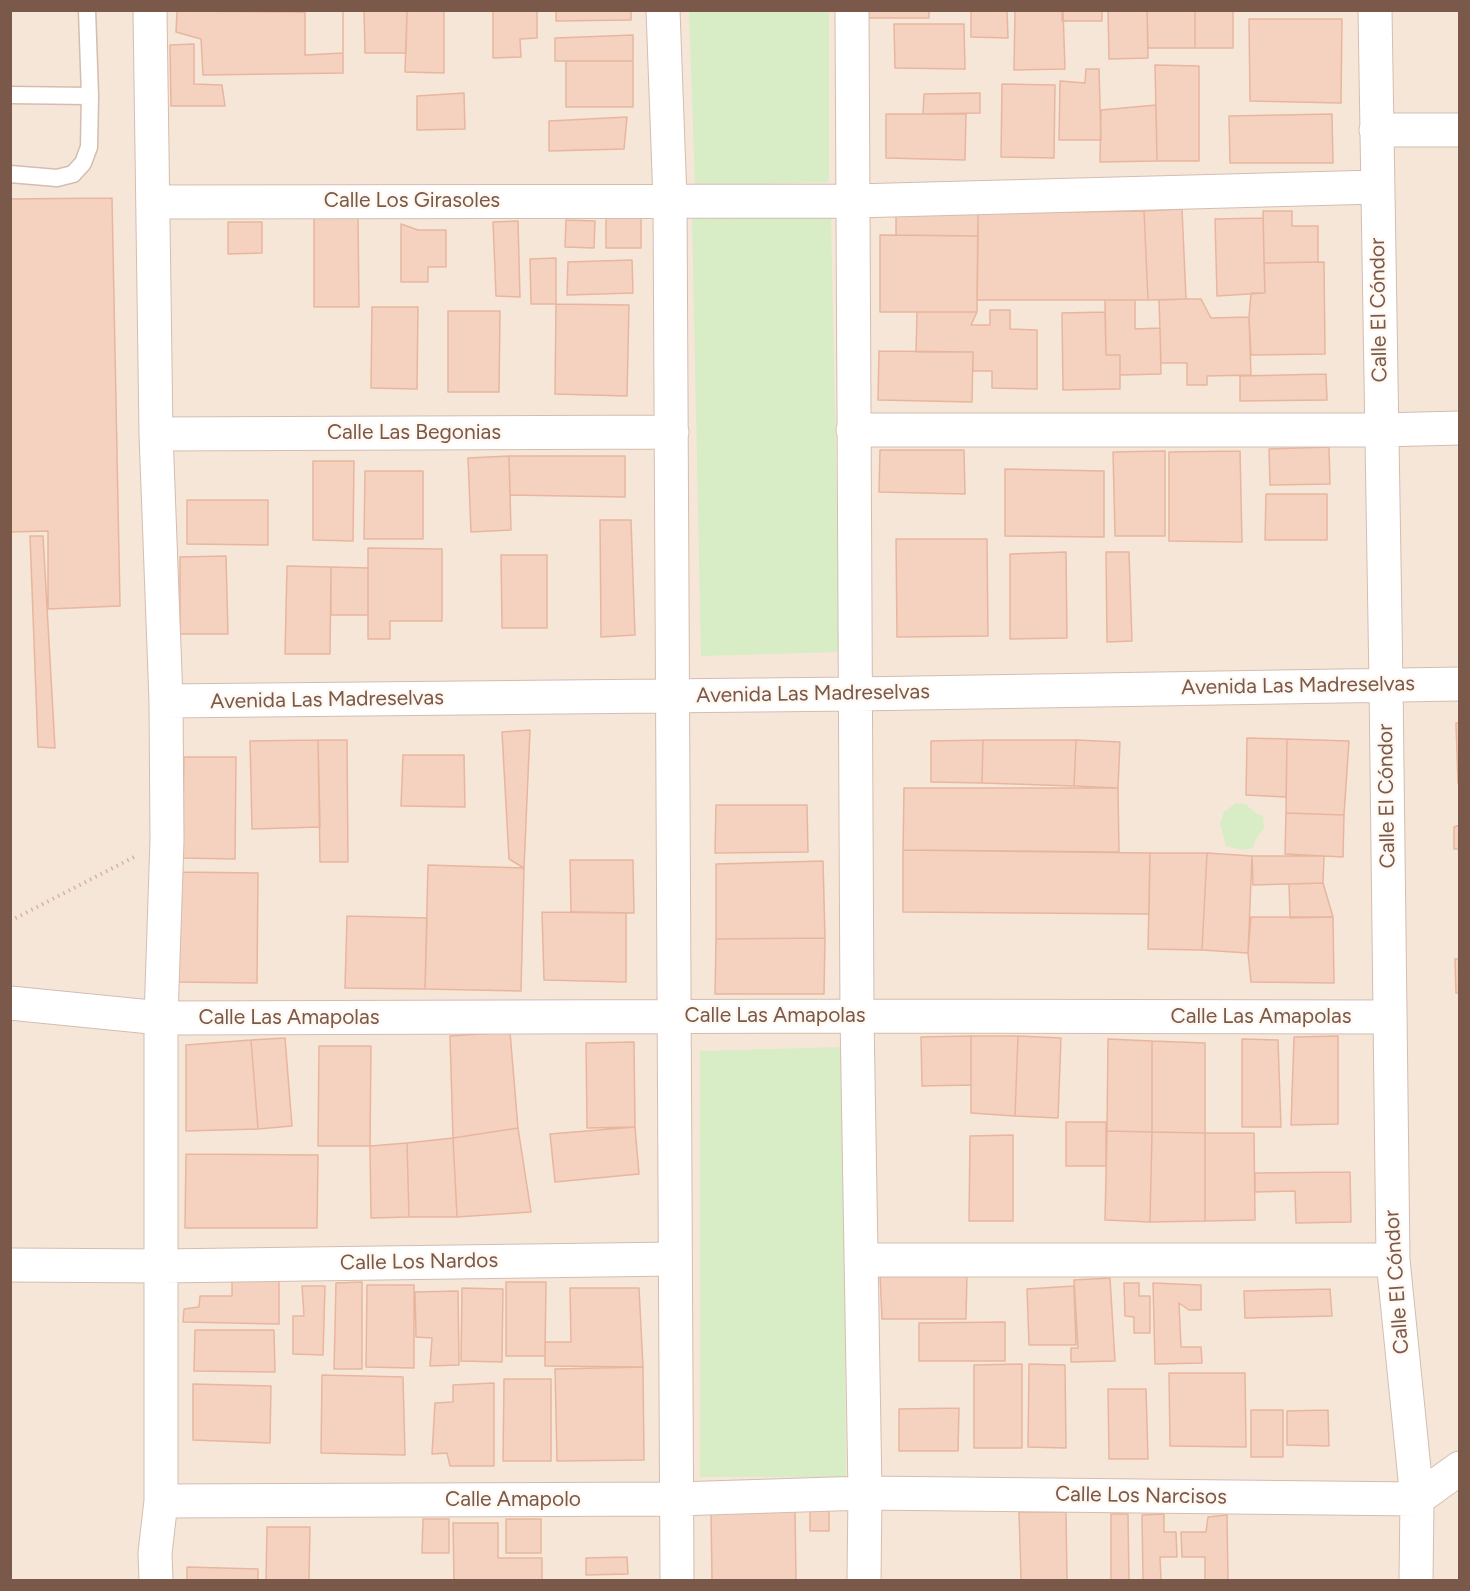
<!DOCTYPE html>
<html>
<head>
<meta charset="utf-8">
<style>
	body { margin:0 }
	#map { position:relative; width:1470px; height:1591px; overflow:hidden; background:#fef4e9; font-family:Figtree,sans-serif }
	canvas { display:block }
	.frame { position:absolute; inset:0; border:12px solid #7a584a; pointer-events:none }
</style>
</head>
<body>
<div id="map">
<canvas width="1470" height="1591"></canvas>
<div class="frame"></div>
</div>
<script>
const g = document.querySelector('canvas').getContext('2d');
g.lineJoin = 'round';
function fill(path, color) { g.fillStyle = color; g.fill(path, 'evenodd'); }
const toPath = rows => new Path2D(rows.map(r => 'M' + r).join(''));
function trace(path, color, width, dash) { g.strokeStyle = color; g.lineWidth = width; g.lineCap = dash ? 'butt' : 'round'; g.setLineDash(dash || []); g.stroke(path); }
function write(font, color, halo, rows, align = 'center') {
  g.font = font + ' Figtree,sans-serif'; g.lineWidth = 4.5; g.setLineDash([]); g.textBaseline = 'middle'; g.strokeStyle = halo; g.fillStyle = color; for (const [text, x, y, turn = 0] of rows) {
    g.save(); g.translate(x, y); g.rotate((+turn || 0) * Math.PI / 180); g.textAlign = isNaN(turn) ? turn : align; if (halo) g.strokeText(text, 0, 0); g.fillText(text, 0, 0); g.restore();
  }
}
fill(toPath([
	[11,11,1459,11,1459,1580,11,1580]
]), '#f6e6d7');
fill(toPath([
	[689,11,829,11,829,182,695,186],
	[831,216,840,652,701,656,692,219],
	[1236,803,1246,804,1254,812,1263,816,1264,829,1257,837,1253,848,1243,850,1226,846,1220,824,1224,812],
	[843,1047,846,1477,700,1477,700,1051]
]), '#d8edc6');
const building = toPath([
	[305,10,343,10,343,53,305,55,305,10],
	[305,10,343,10,343,73,203,75,201,39,176,32,177,11,305,12,305,10],
	[364,10,407,10,406,53,365,53,364,10],
	[407,10,444,10,444,73,405,72,407,10],
	[493,10,537,10,537,38,520,39,521,57,493,58,493,10],
	[556,10,631,10,631,20,556,21,556,10],
	[867,10,929,10,929,18,867,18,867,10],
	[971,10,1007,10,1008,38,971,37,971,10],
	[1015,10,1063,10,1065,69,1014,70,1015,10],
	[1062,10,1102,10,1102,21,1062,21,1062,10],
	[1108,10,1147,10,1148,58,1109,59,1108,10],
	[1147,10,1195,10,1195,48,1148,48,1147,10],
	[1195,10,1233,10,1233,48,1195,48,1195,10],
	[1249,19,1342,19,1341,103,1250,101,1249,19],
	[894,24,964,24,965,69,895,68,894,24],
	[633,35,633,61,555,61,555,38,633,35],
	[194,44,194,84,222,85,225,106,171,106,170,45,194,44],
	[566,61,633,61,633,107,566,107,566,61],
	[1155,65,1199,66,1199,161,1157,161,1155,65],
	[1086,69,1099,69,1101,140,1059,140,1060,81,1085,83,1086,69],
	[1002,84,1055,85,1054,158,1001,157,1002,84],
	[464,93,465,129,417,130,417,96,464,93],
	[980,93,980,113,923,114,924,94,980,93],
	[1156,105,1157,161,1100,162,1101,110,1156,105],
	[886,114,966,114,965,160,886,158,886,114],
	[1332,114,1333,163,1230,163,1229,116,1332,114],
	[627,117,624,149,549,151,549,121,627,117],
	[112,198,120,606,48,609,48,531,10,532,10,199,112,198],
	[1182,209,1186,299,1148,300,1144,211,1182,209],
	[1144,211,1148,300,977,300,978,213,1144,211],
	[1263,211,1292,211,1292,226,1318,226,1318,262,1264,263,1263,211],
	[896,212,978,213,978,236,896,235,896,212],
	[358,217,359,307,314,307,314,218,358,217],
	[606,218,641,218,641,248,606,248,606,218],
	[1263,218,1265,293,1217,296,1215,219,1263,218],
	[566,220,595,221,594,248,565,247,566,220],
	[518,221,520,297,496,296,493,222,518,221],
	[228,222,262,222,262,253,228,254,228,222],
	[401,224,418,230,446,230,446,267,428,267,428,282,401,282,401,224],
	[880,235,978,236,977,312,880,312,880,235],
	[556,258,556,304,531,304,530,259,556,258],
	[632,260,633,293,567,295,568,262,632,260],
	[1324,262,1325,354,1251,355,1249,317,1251,293,1265,293,1264,263,1324,262],
	[1186,299,1201,299,1211,318,1249,317,1251,375,1207,376,1207,385,1187,385,1187,363,1161,363,1159,300,1186,299],
	[1105,300,1135,300,1135,329,1160,328,1161,374,1120,375,1120,355,1106,355,1105,300],
	[556,304,629,305,627,396,555,394,556,304],
	[372,307,418,307,417,389,371,388,372,307],
	[990,310,1010,310,1010,329,1037,330,1037,389,992,388,992,371,973,371,973,352,916,352,917,312,977,312,971,325,990,325,990,310],
	[448,311,500,311,499,392,448,392,448,311],
	[1105,312,1106,355,1120,355,1120,389,1063,390,1062,313,1105,312],
	[879,351,973,352,972,402,878,400,879,351],
	[1326,374,1327,400,1240,401,1240,376,1326,374],
	[1329,447,1330,484,1270,485,1269,449,1329,447],
	[880,450,964,450,965,494,879,492,880,450],
	[1165,451,1165,536,1115,536,1113,452,1165,451],
	[1240,451,1242,542,1169,541,1169,452,1240,451],
	[509,456,511,530,471,532,468,458,509,456],
	[509,456,625,456,625,497,510,495,509,456],
	[313,461,354,461,353,541,313,540,313,461],
	[1005,469,1104,471,1104,537,1005,536,1005,469],
	[365,471,423,471,423,539,364,539,365,471],
	[1266,494,1327,494,1327,540,1265,540,1266,494],
	[187,500,268,500,268,545,187,544,187,500],
	[600,520,631,520,635,635,601,637,600,520],
	[30,536,43,536,55,748,38,747,30,536],
	[896,539,987,539,988,636,897,637,896,539],
	[368,548,442,549,442,621,390,621,390,639,368,639,368,548],
	[1066,552,1067,638,1010,639,1010,554,1066,552],
	[1106,552,1129,552,1132,641,1107,642,1106,552],
	[501,555,547,555,547,628,502,628,501,555],
	[226,556,228,634,180,634,180,557,226,556],
	[287,566,331,567,330,654,285,654,287,566],
	[331,567,368,568,368,615,331,615,331,567],
	[1456,723,1460,723,1460,784,1458,783,1456,723],
	[530,730,524,868,509,859,502,732,530,730],
	[1247,738,1287,739,1286,797,1246,795,1247,738],
	[1287,739,1349,741,1344,815,1286,813,1287,739],
	[318,740,320,827,252,829,250,741,318,740],
	[318,740,347,740,348,862,320,862,318,740],
	[983,740,982,783,931,782,931,741,983,740],
	[983,740,1076,740,1074,786,982,783,983,740],
	[1076,740,1120,742,1118,788,1074,786,1076,740],
	[403,755,464,755,465,807,401,806,403,755],
	[184,757,236,757,235,859,182,858,184,757],
	[904,788,1118,788,1119,852,903,850,904,788],
	[716,805,807,805,808,852,715,853,716,805],
	[1286,813,1344,815,1343,857,1285,854,1286,813],
	[1460,825,1460,849,1454,849,1454,827,1460,825],
	[903,850,1150,853,1149,914,903,912,903,850],
	[1150,853,1207,853,1202,950,1148,949,1150,853],
	[1207,853,1252,856,1248,953,1202,950,1207,853],
	[1252,856,1324,856,1323,883,1253,885,1252,856],
	[570,860,633,860,634,913,571,912,570,860],
	[823,861,825,938,716,939,716,864,823,861],
	[428,865,524,868,521,991,425,989,428,865],
	[176,872,258,873,257,983,174,982,176,872],
	[1323,883,1333,917,1290,918,1289,884,1323,883],
	[542,912,626,913,626,982,544,980,542,912],
	[347,916,427,918,425,989,345,988,347,916],
	[1251,917,1333,917,1334,983,1251,982,1248,953,1251,917],
	[825,938,824,994,715,994,716,939,825,938],
	[1455,959,1460,959,1460,993,1456,993,1455,959],
	[510,1032,518,1128,453,1138,450,1036,510,1032],
	[971,1036,971,1085,922,1086,921,1037,971,1036],
	[971,1036,1018,1036,1015,1116,971,1113,971,1036],
	[1018,1036,1061,1038,1058,1118,1015,1116,1018,1036],
	[1338,1036,1338,1124,1291,1125,1294,1037,1338,1036],
	[285,1038,292,1126,258,1129,251,1040,285,1038],
	[1108,1039,1152,1041,1152,1132,1107,1131,1108,1039],
	[1242,1039,1278,1040,1281,1127,1242,1127,1242,1039],
	[251,1040,258,1129,186,1131,186,1045,251,1040],
	[1152,1041,1205,1043,1205,1133,1152,1132,1152,1041],
	[634,1042,635,1127,587,1128,586,1043,634,1042],
	[319,1046,371,1046,370,1146,318,1146,319,1046],
	[1066,1122,1106,1122,1106,1166,1066,1166,1066,1122],
	[635,1127,639,1174,555,1182,550,1134,635,1127],
	[518,1128,531,1212,457,1217,453,1138,518,1128],
	[1107,1131,1152,1132,1150,1222,1105,1220,1107,1131],
	[1152,1132,1205,1133,1205,1221,1150,1222,1152,1132],
	[1205,1133,1254,1133,1255,1220,1205,1221,1205,1133],
	[1013,1135,1013,1221,969,1221,970,1136,1013,1135],
	[453,1138,457,1217,409,1217,407,1143,453,1138],
	[407,1143,409,1217,371,1218,370,1146,407,1143],
	[186,1154,318,1155,317,1228,185,1228,186,1154],
	[1350,1172,1351,1222,1296,1223,1295,1191,1255,1192,1255,1173,1350,1172],
	[880,1274,967,1274,966,1319,882,1319,880,1274],
	[279,1275,279,1324,183,1322,184,1309,199,1307,200,1296,232,1296,232,1276,279,1275],
	[1110,1278,1115,1361,1071,1362,1071,1348,1078,1348,1074,1280,1110,1278],
	[362,1282,362,1369,334,1369,336,1283,362,1282],
	[506,1282,546,1282,545,1356,506,1356,506,1282],
	[1124,1283,1139,1283,1139,1296,1150,1296,1150,1333,1134,1333,1134,1317,1125,1316,1124,1283],
	[1153,1283,1201,1285,1201,1310,1189,1310,1179,1303,1181,1347,1201,1347,1202,1363,1155,1364,1153,1283],
	[367,1285,414,1285,414,1368,366,1367,367,1285],
	[302,1286,325,1286,323,1355,293,1354,293,1316,304,1316,302,1286],
	[1074,1286,1076,1345,1029,1345,1027,1289,1074,1286],
	[462,1288,503,1289,502,1362,461,1361,462,1288],
	[570,1288,639,1288,643,1367,545,1366,545,1342,571,1342,570,1288],
	[1330,1289,1332,1316,1245,1318,1244,1291,1330,1289],
	[458,1291,459,1365,430,1366,432,1338,416,1337,415,1292,458,1291],
	[1005,1322,1005,1361,919,1361,919,1323,1005,1322],
	[195,1330,274,1330,275,1372,194,1371,195,1330],
	[1022,1364,1022,1448,974,1448,974,1365,1022,1364],
	[1029,1364,1065,1365,1066,1448,1028,1447,1029,1364],
	[643,1367,644,1460,557,1461,555,1369,643,1367],
	[1169,1373,1245,1373,1246,1447,1170,1446,1169,1373],
	[322,1375,403,1377,405,1455,321,1453,322,1375],
	[504,1379,551,1379,551,1461,503,1461,504,1379],
	[494,1383,494,1466,450,1466,447,1453,432,1454,435,1403,453,1402,453,1385,494,1383],
	[193,1384,271,1386,270,1443,193,1440,193,1384],
	[1108,1389,1146,1389,1148,1459,1109,1459,1108,1389],
	[959,1408,958,1451,899,1451,899,1409,959,1408],
	[1251,1410,1283,1410,1283,1457,1251,1457,1251,1410],
	[1328,1410,1329,1446,1287,1445,1287,1411,1328,1410],
	[810,1508,829,1508,829,1531,810,1531,810,1508],
	[795,1511,796,1580,712,1580,711,1512,795,1511],
	[1019,1512,1066,1512,1067,1580,1021,1580,1019,1512],
	[1111,1514,1128,1514,1129,1580,1111,1580,1111,1514],
	[1164,1514,1164,1532,1176,1532,1177,1557,1160,1557,1161,1580,1143,1580,1142,1515,1164,1514],
	[1227,1515,1228,1580,1205,1580,1205,1557,1182,1557,1181,1532,1206,1532,1208,1517,1227,1515],
	[423,1519,449,1519,449,1553,422,1553,423,1519],
	[506,1519,541,1519,541,1553,506,1553,506,1519],
	[453,1523,498,1523,498,1558,542,1558,542,1580,454,1580,453,1523],
	[267,1527,310,1527,309,1580,266,1580,267,1527],
	[627,1557,628,1574,586,1575,586,1558,627,1557],
	[187,1567,258,1569,258,1580,187,1580,187,1567]
]);
fill(building, '#f5d1bf');
trace(building, '#e8b69e', 1.5);
const lane = toPath([
	[10,95,90,96],
	[10,174,57,178,73,174,83,163,89,147,90,96,87,10]
]);
const street = toPath([
	[150,10,156,434,166,701,167,840,161,1018,161,1501,155,1553,156,1580],
	[663,10,670,200,677,1580],
	[852,10,857,1016,865,1493,864,1580],
	[1375,10,1386,684,1393,1260,1417,1499,1416,1580],
	[1376,130,1460,130],
	[153,202,854,201,1377,187],
	[853,430,1381,430,1460,428],
	[156,434,672,432],
	[166,701,857,694,1460,684],
	[10,1003,161,1018,857,1016,1389,1017],
	[861,1260,1393,1260],
	[10,1265,162,1266,675,1259],
	[161,1501,677,1499,865,1493,1417,1499,1460,1468]
]);
trace(lane, '#d4bdb0', 19);
trace(street, '#d4bdb0', 35);
trace(toPath([
	[10,921,134,857]
]), '#dab4a1', 4, [1.5, 4.5]);
trace(lane, '#fff', 16);
trace(street, '#fff', 33);
write('21px', '#7a584a', '#fff8f0', [
	["Calle Los Girasoles",412,201],
	["Calle El Cóndor",1379,310,-91],
	["Calle Las Begonias",414,433],
	["Avenida Las Madreselvas",1298,686,-1],
	["Avenida Las Madreselvas",813,694,-1],
	["Avenida Las Madreselvas",327,700,-1],
	["Calle El Cóndor",1387,796,-91],
	["Calle Las Amapolas",775,1016],
	["Calle Las Amapolas",1261,1017],
	["Calle Las Amapolas",289,1018],
	["Calle Los Nardos",419,1262,-1],
	["Calle El Cóndor",1397,1282,-94],
	["Calle Los Narcisos",1141,1496,1],
	["Calle Amapolo",513,1500]
]);
</script>
</body>
</html>
